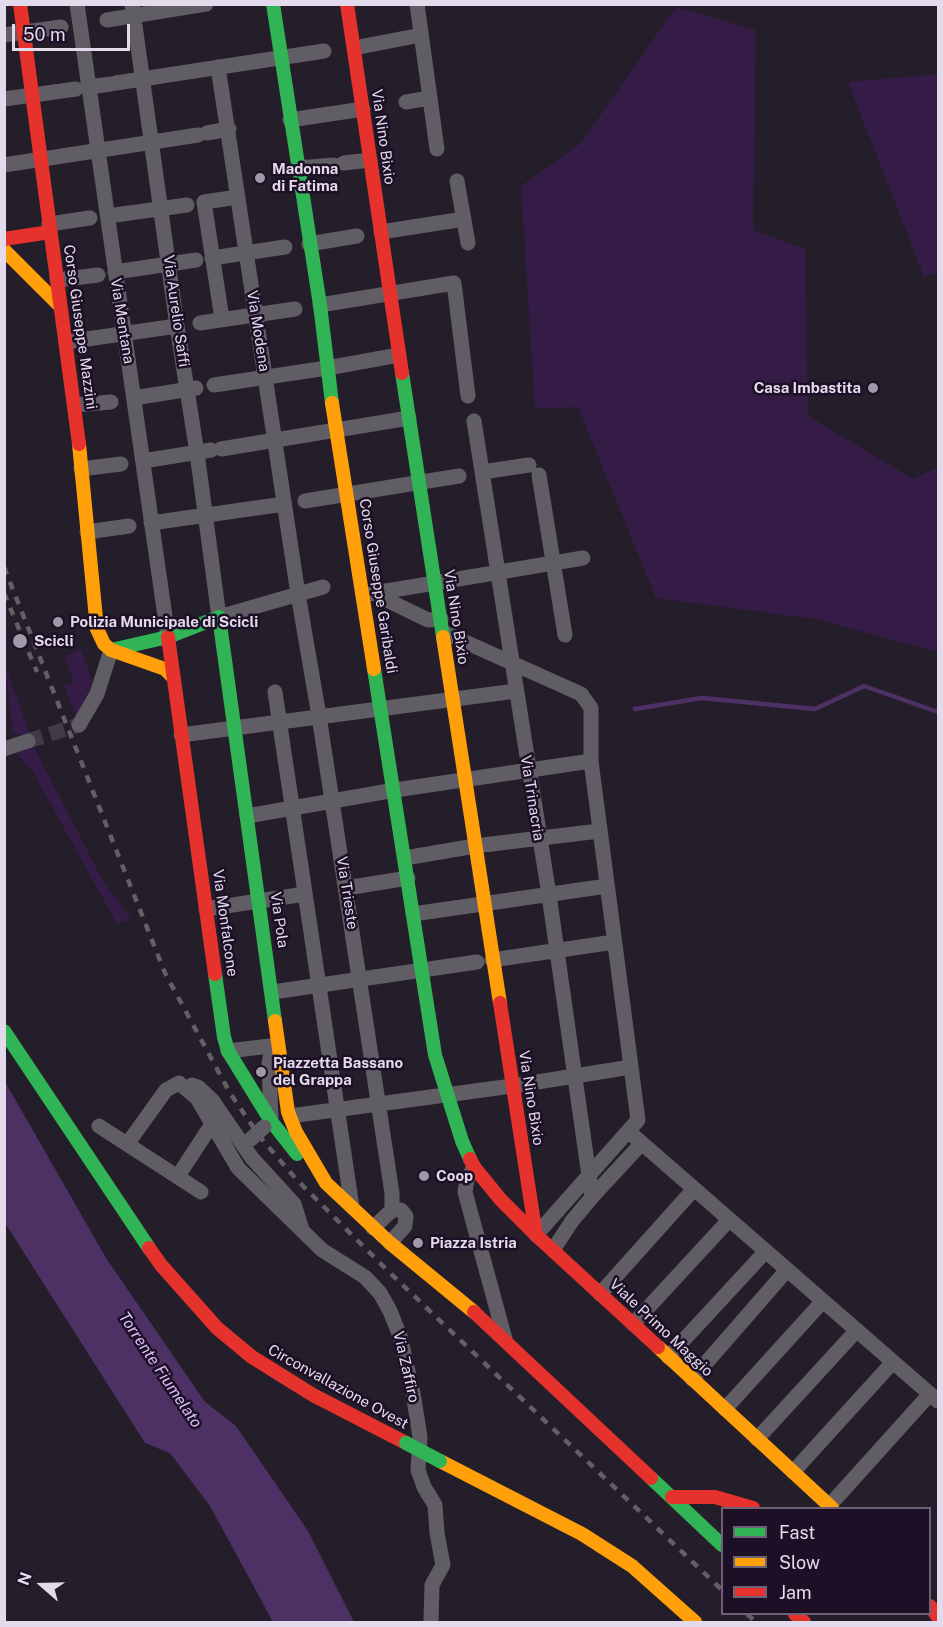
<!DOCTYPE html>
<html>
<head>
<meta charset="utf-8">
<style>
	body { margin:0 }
	#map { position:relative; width:943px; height:1627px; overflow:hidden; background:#241e2a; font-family:"Public Sans",sans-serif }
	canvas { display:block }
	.frame { position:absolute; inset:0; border:6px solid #e3dbeb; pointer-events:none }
	.legend { position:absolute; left:721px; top:1507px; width:210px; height:108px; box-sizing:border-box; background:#1c0f26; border:2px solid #6c6175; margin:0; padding:8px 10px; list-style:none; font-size:18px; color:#e3dbeb }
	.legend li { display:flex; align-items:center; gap:12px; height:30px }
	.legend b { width:30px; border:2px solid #6c6175 }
	.north { position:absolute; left:12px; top:1555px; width:60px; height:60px; -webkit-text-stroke:4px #1c0f26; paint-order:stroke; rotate:290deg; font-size:16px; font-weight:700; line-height:24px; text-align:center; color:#e3dbeb }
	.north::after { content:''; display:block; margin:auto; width:21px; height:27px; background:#e3dbeb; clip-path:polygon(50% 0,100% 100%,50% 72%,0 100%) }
	.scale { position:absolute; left:12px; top:24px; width:118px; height:27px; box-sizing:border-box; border:3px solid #e3dbeb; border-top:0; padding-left:8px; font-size:18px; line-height:21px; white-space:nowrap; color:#e3dbeb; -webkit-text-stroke:4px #1c0f26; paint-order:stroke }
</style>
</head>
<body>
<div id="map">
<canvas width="943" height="1627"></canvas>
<div class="frame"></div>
<ul class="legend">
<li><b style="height:8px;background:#30b455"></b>Fast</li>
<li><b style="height:8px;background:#ff9f0a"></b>Slow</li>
<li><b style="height:8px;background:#e5322d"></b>Jam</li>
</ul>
<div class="north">N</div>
<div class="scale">50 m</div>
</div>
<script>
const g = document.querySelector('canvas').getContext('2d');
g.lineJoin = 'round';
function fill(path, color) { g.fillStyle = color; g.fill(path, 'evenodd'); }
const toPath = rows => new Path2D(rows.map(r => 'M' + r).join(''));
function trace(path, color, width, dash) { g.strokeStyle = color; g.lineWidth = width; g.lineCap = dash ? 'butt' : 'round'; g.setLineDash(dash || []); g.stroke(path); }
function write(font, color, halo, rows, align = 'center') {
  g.font = font + ' "Public Sans",sans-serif'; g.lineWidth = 5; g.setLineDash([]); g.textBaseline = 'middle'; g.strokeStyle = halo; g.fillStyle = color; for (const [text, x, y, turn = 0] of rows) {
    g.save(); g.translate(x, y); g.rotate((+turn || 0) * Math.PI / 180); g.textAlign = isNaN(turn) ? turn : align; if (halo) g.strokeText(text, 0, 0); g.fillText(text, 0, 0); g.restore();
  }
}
fill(toPath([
	[676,7,756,30,753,230,805,249,808,416,913,479,938,467,938,652,815,619,656,598,578,407,535,409,521,186,581,143],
	[938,74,938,272,924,277,848,82],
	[81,649,94,686,78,720,64,686,74,683,64,656],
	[4,661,35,749,102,879,131,919,117,924,33,772,17,753,29,745,26,736,13,733]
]), '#341c47');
fill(toPath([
	[4,1080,106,1258,205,1402,236,1426,308,1531,354,1622,273,1622,210,1506,170,1453,145,1443,5,1223]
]), '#4d3164');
trace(toPath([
	[635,709,702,698,815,709,864,686,938,712]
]), '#4d3164', 4.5);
trace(toPath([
	[28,741,79,725]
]), '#413a47', 15, [15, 8]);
trace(toPath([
	[77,4,168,637],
	[132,4,177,326,197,453,219,617,323,587],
	[417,4,437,149],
	[107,20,206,4],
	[4,35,61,27],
	[354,48,421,35],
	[218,67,298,594,319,716,392,1193,392,1210,373,1228],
	[116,83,324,51],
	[89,87,111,84],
	[4,99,76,89],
	[406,102,430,98],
	[290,120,363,109],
	[207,133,229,129],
	[344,163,370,160],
	[4,165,198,135],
	[298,168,334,165],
	[457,181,468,243],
	[108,216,187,205],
	[49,224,90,218],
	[381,232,464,219],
	[309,244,357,236],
	[212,258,285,247],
	[115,272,196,260],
	[57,280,98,275],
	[320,305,454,283,468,396],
	[222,319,204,202,238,197],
	[200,323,295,309],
	[66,342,177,326],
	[214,385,327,368,399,355],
	[134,398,196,388],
	[75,405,111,402],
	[474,421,549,895,592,1197],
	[221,449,409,418],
	[143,461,211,450],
	[81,469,121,464],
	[482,472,529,465],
	[539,475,565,635],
	[305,501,459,476],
	[151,523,284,504],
	[87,532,129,526],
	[385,591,387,600,428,620,441,619],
	[363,595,583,558],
	[443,632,581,694,591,708,591,761,638,1120,536,1235],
	[275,692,352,1207],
	[79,725,97,694,111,650],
	[181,735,516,691],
	[4,749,28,741],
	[247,816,395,790,591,761],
	[405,858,475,846,599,831],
	[346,888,408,878],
	[206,909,305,894],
	[413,914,607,886],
	[492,960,614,942],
	[273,992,477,962],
	[228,1051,278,1045],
	[179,1083,197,1098,238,1168,322,1250,365,1277,380,1293,390,1311,400,1336,413,1393,420,1437,418,1470,424,1487,435,1505,437,1533,443,1565,432,1585,431,1622],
	[192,1085,198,1087,212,1100,252,1158,294,1204,302,1230],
	[290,1116,512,1086,631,1067],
	[271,1121,269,1064,272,1046],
	[99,1126,201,1192],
	[629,1132,938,1401],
	[128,1143,166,1090,179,1083],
	[474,1167,467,1180,465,1192,505,1339],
	[178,1176,212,1124],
	[390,1243,405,1226,406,1216,401,1210,392,1210],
	[553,1250,572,1221,592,1197,642,1143],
	[600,1294,694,1189],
	[633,1324,729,1220],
	[668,1357,766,1251],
	[692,1379,787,1270],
	[725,1409,823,1301],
	[757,1439,857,1330],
	[793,1472,893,1362],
	[829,1506,930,1394]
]), '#605e64', 15);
trace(toPath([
	[273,4,320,305,332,403],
	[402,373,443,637],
	[111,650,168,637,219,617,275,1021],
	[374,669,435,1055,462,1141,470,1159],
	[215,974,224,1037,228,1051,271,1121,297,1154],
	[4,1031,149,1248],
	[651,1478,722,1545]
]), '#30b455', 14);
trace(toPath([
	[4,250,60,306],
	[332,403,374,669],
	[79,444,97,629,104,644,111,650,165,669,173,677],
	[443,637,500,1003],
	[275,1021,288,1112,296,1132,326,1183,390,1243,474,1312],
	[658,1347,832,1508],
	[440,1461,582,1534,632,1566,695,1622]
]), '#ff9f0a', 14);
trace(toPath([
	[20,4,79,444],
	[347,4,402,373],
	[4,239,50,232],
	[168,637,215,974],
	[500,1003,536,1235],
	[470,1159,474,1167,501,1200,536,1235,658,1347],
	[149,1248,161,1265,217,1328,252,1357,313,1395,406,1443],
	[474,1312,651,1478],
	[672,1497,715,1497,753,1508],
	[930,1606,938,1617],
	[795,1614,804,1622]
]), '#e5322d', 14);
trace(toPath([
	[4,567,165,973,230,1093,260,1137,296,1179,389,1272,722,1590],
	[4,593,37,672],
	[747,1614,756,1622]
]), '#625f66', 4.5, [8, 8]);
trace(toPath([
	[251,1139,264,1127]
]), '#605e64', 15);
trace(toPath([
	[406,1443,440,1461]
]), '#30b455', 14);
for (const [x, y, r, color] of [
	[260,178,6,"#a099a7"],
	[873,388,6,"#a099a7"],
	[58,622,6,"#a099a7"],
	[20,641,8,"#a099a7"],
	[261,1072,6,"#a099a7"],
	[424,1176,6,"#a099a7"],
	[418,1243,6,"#a099a7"]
]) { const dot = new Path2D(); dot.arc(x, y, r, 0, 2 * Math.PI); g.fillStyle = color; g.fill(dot); trace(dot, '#1c0f26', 2); }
write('15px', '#e3dbeb', '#1c0f26', [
	["Via Nino Bixio",383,137,82],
	["Via Aurelio Saffi",176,311,82],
	["Via Mentana",122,321,81],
	["Corso Giuseppe Mazzini",80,327,82],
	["Via Modena",258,331,81],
	["Corso Giuseppe Garibaldi",378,586,81],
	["Via Nino Bixio",456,617,81],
	["Via Trinacria",532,798,81],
	["Via Trieste",347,893,81],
	["Via Pola",279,920,82],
	["Via Monfalcone",225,923,82],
	["Via Nino Bixio",531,1098,81],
	["Viale Primo Maggio",661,1328,43],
	["Via Zaffiro",406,1367,77],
	["Circonvallazione Ovest",338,1387,29]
]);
write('bold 15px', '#e3dbeb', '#1c0f26', [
	["Madonna",272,169],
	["di Fatima",272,186],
	["Casa Imbastita",861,388,"right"],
	["Polizia Municipale di Scicli",70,622],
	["Scicli",34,641],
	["Piazzetta Bassano",273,1063],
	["del Grappa",273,1080],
	["Coop",436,1176],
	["Piazza Istria",430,1243]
], 'left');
write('italic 16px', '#dac0f4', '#1c0f26', [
	["Torrente Fiumelato",160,1370,56]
]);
</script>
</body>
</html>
